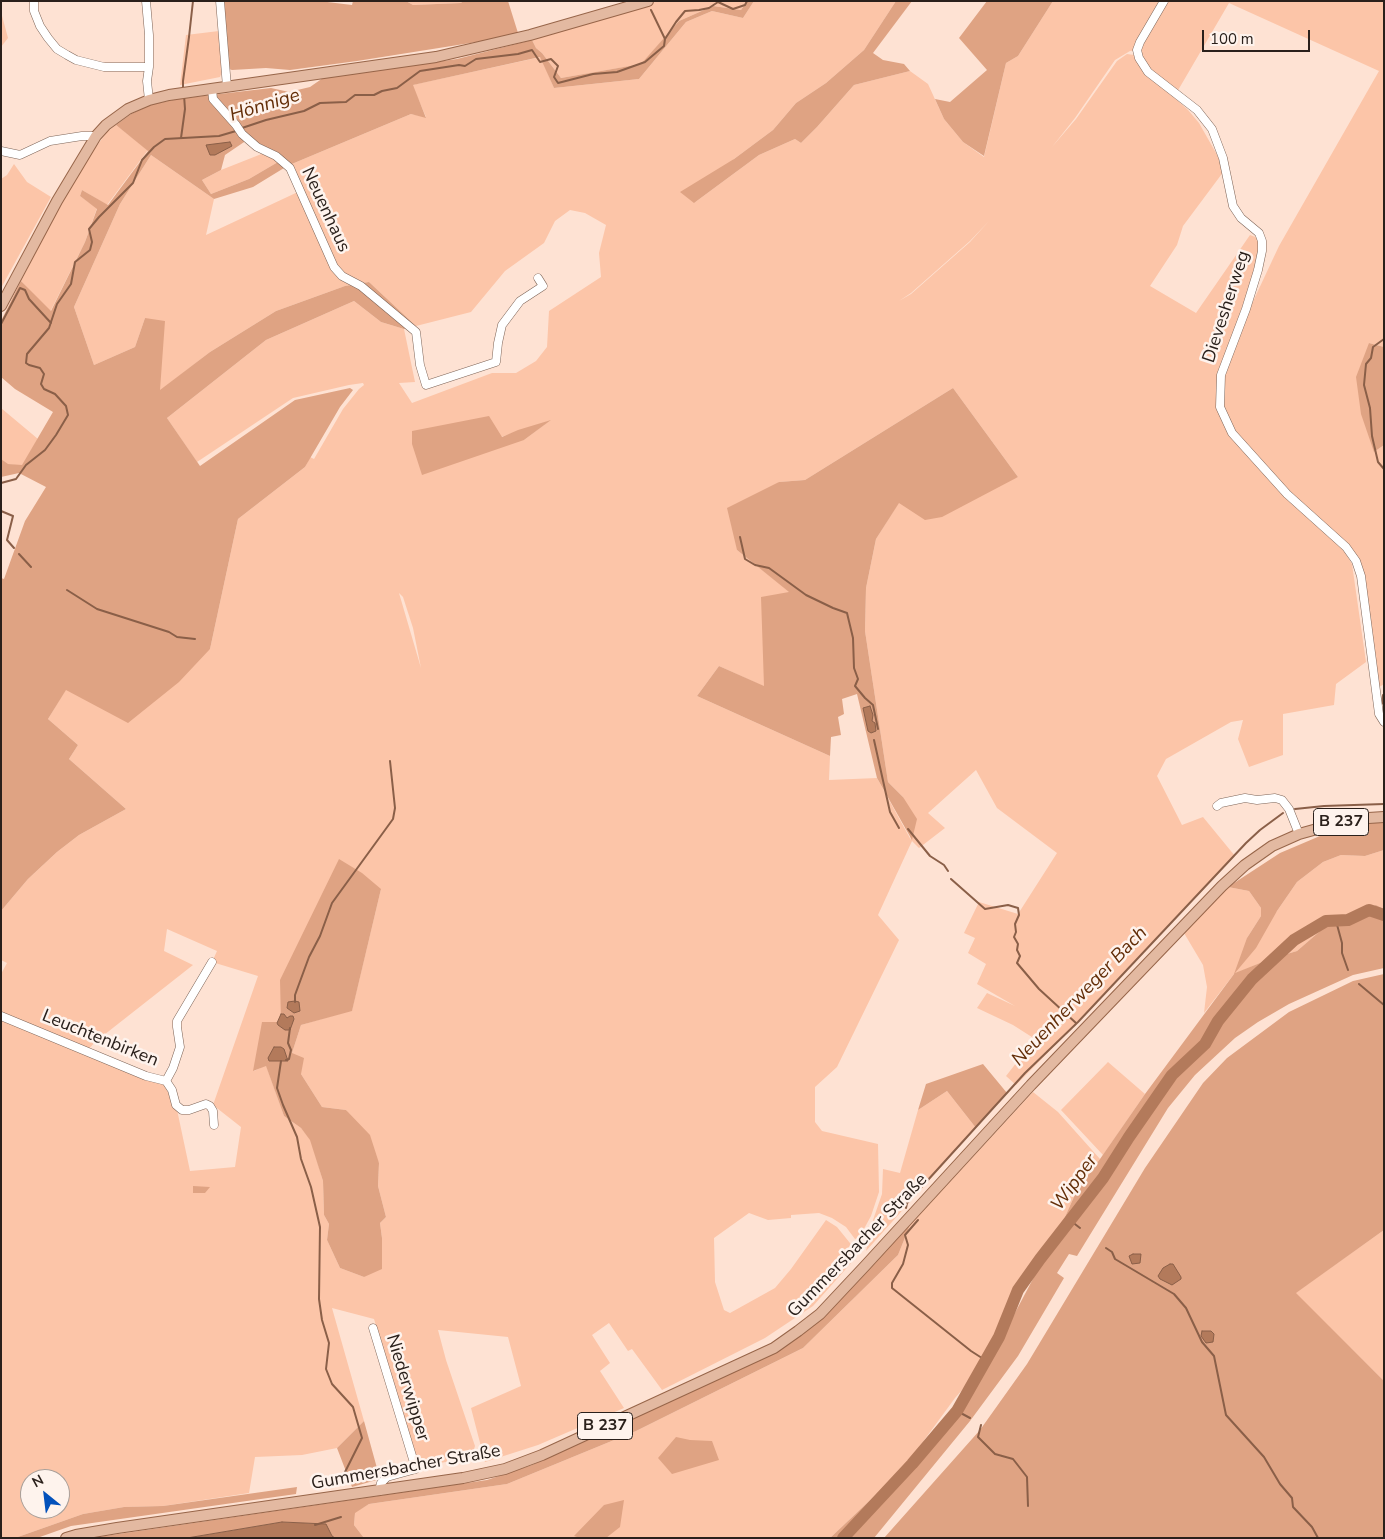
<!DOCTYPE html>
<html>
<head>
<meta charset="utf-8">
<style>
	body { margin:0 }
	#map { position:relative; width:1385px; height:1539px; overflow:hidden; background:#fee2d3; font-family:"Nunito Sans",sans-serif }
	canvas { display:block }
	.frame { position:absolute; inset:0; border:2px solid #2a201b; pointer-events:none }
	.north { position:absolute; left:20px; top:1469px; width:50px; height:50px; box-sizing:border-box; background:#fef3ed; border:1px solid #a99f99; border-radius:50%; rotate:331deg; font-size:14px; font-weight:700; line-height:20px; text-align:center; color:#2a201b }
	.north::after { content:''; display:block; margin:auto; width:18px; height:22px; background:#0351bb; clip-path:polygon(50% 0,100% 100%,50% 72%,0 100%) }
	.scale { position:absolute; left:1202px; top:30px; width:108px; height:22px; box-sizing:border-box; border:2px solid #2a201b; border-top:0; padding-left:6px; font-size:15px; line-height:18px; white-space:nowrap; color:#2a201b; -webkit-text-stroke:4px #fef3ed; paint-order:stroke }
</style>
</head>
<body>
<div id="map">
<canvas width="1385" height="1539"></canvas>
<div class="frame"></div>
<div class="north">N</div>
<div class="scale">100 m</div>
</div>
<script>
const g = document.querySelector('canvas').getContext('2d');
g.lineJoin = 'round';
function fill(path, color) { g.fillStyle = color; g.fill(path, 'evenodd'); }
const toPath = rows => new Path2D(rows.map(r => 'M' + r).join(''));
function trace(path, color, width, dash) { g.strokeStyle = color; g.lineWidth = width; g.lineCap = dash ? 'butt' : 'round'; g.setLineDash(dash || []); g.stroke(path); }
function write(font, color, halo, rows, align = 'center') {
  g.font = font + ' "Nunito Sans",sans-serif'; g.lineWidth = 5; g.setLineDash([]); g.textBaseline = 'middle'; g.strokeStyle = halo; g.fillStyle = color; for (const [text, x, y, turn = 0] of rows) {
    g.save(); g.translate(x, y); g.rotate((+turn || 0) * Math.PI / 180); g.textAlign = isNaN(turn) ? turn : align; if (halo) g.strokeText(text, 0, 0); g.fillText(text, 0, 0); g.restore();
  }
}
fill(toPath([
	[406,1,463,1,461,3,413,5],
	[658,1,747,1,741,10,713,6,679,21,642,64,561,78,542,53,536,48,532,40],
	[754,1,896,1,864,50,826,83,796,103,773,130,734,159,694,203,759,155,795,139,801,143,817,127,854,85,910,71,928,84,944,119,963,142,984,157,1006,63,1018,56,1053,1,1163,1,1137,50,1130,51,1115,60,1075,118,1052,147,1076,119,1117,61,1127,54,1134,55,1147,73,1188,110,1199,123,1220,160,1224,171,1183,226,1177,245,1150,286,1196,313,1250,235,1258,238,1258,261,1219,374,1218,407,1229,433,1343,549,1352,564,1366,662,1336,684,1334,705,1283,714,1283,755,1249,767,1238,739,1243,720,1231,722,1166,759,1157,776,1182,825,1203,817,1235,856,1078,1022,1016,1085,1006,1076,1035,1039,1013,1025,977,1008,987,993,1015,1006,977,984,986,964,968,953,975,938,964,933,979,902,1018,914,1057,853,997,808,976,770,928,813,945,828,919,848,912,841,878,915,899,940,837,1067,815,1087,815,1122,822,1131,878,1144,879,1192,871,1216,859,1238,855,1239,846,1227,832,1218,819,1213,791,1215,791,1218,768,1220,749,1213,714,1238,715,1282,724,1310,730,1313,775,1288,791,1269,826,1220,837,1227,854,1248,852,1262,813,1306,765,1338,662,1390,632,1349,628,1351,609,1323,592,1335,610,1363,600,1371,624,1408,538,1445,485,1462,471,1408,521,1386,508,1337,438,1330,446,1360,475,1446,472,1456,460,1460,418,1466,374,1319,332,1308,364,1421,337,1448,302,1455,255,1457,249,1493,163,1506,124,1507,83,1514,15,1538,1,1538,1,1018,163,1084,176,1105,190,1171,235,1167,241,1127,213,1105,258,976,212,962,217,951,167,929,164,951,193,965,95,1042,87,1051,1,1016,1,974,7,963,1,960,1,911,28,879,57,852,79,835,126,809,69,759,78,745,48,719,66,689,210,649,238,519,305,467,310,457,314,459,343,409,359,389,364,385,363,383,349,385,293,398,197,462,167,418,266,340,354,301,381,322,404,329,415,382,399,383,412,403,492,373,516,373,536,361,547,347,549,311,601,277,599,253,606,225,585,213,570,210,555,221,544,243,505,271,471,312,416,326,369,282,345,286,276,311,210,352,160,391,145,318,135,347,94,365,74,307,120,204,151,155,214,199,206,235,300,191,287,166,411,114,426,117,412,85,541,57,554,88,639,79,686,22,712,11,743,18],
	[989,221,970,242,911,294,899,301,911,293,970,241],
	[953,388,1018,477,899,502,876,539,866,588,865,631,888,782,903,797,911,840,877,778,829,780,830,756,697,696,719,666,765,687,790,592,737,550,779,482,805,480],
	[549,421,524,440,412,431,501,437],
	[399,593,403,597,413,628,421,668],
	[381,889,352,1010,301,1025,292,1053,301,1074,322,1107,346,1110,379,1163,378,1186,386,1217,380,1223,382,1238,364,1277,340,1268,327,1240,329,1224,324,1215,323,1181,311,1140,301,1128,284,1116,266,1065,254,1071,263,1022,281,1023],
	[30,1479,60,1479,60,1509,30,1509],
	[1167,1,1384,1,1384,347,1369,343,1374,452,1384,445,1384,684,1378,688,1376,659,1362,566,1351,548,1289,493,1234,431,1224,406,1225,375,1249,310,1279,246,1379,71,1229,3,1177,92,1149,71,1142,60,1141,52,1143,44],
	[1,12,8,38,1,47],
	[219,31,224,65,220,77,180,85,186,35],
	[116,125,148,150,107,205,82,190,80,196,97,208,85,242,50,312,21,281,57,211,82,166,107,132],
	[264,153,275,158,278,162,249,179,211,194,202,180,221,170],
	[14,164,27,182,51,197,1,288,1,179,7,175],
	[1,408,38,439,22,466,7,464,1,459],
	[1384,850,1384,909,1376,905,1334,919,1297,951,1270,959,1234,974,1204,1013,1207,987,1203,965,1184,933,1228,887,1249,891,1261,908,1261,916,1247,938,1277,911,1297,882,1323,862,1341,855,1365,856],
	[1108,1062,1145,1094,1103,1155,1061,1110],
	[947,1091,976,1128,866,1251,873,1220,882,1194,883,1169,900,1173,918,1110],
	[1033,1092,1058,1112,1100,1159,1077,1190,1061,1226,1041,1254,1028,1268,1005,1311,977,1373,955,1398,903,1469,830,1538,364,1538,354,1525,355,1512,369,1504,507,1484,636,1431,803,1348,898,1255,910,1225],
	[1384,1230,1384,1381,1295,1293]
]), '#fcc5a8');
fill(toPath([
	[223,1,319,1,352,5,353,1,406,1,413,5,461,3,463,1,508,1,518,33,483,41,357,61,290,70,266,68,232,70,229,69],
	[747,1,754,1,743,18,712,11,686,22,639,79,554,88,540,57,413,85,426,118,411,114,287,166,279,153,262,145,250,138,225,155,221,170,202,180,211,194,249,179,278,162,284,168,253,187,214,199,151,155,120,204,74,307,94,365,135,347,145,318,165,321,160,390,210,352,276,311,345,286,369,282,416,326,404,329,381,322,354,301,266,340,167,418,200,466,295,400,350,388,353,390,340,407,305,467,238,519,210,649,179,682,128,723,66,690,48,719,78,745,69,759,126,809,79,835,57,852,28,879,1,911,1,578,4,579,25,521,46,487,19,473,1,477,1,459,8,464,22,465,53,412,15,389,1,377,1,321,21,281,51,311,85,242,97,209,80,196,82,190,108,205,148,151,116,125,131,114,150,105,177,99,271,88,289,92,310,87,323,78,457,59,532,40,536,48,542,53,561,78,641,64,679,21,713,6,741,10],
	[896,1,912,1,873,53,883,60,904,64,910,71,854,85,817,127,801,143,795,139,759,155,694,203,680,192,734,159,773,130,796,103,826,83,864,50],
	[987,1,1053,1,1018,56,1006,63,984,156,963,142,944,119,935,99,950,102,987,70,959,38],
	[1369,343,1384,347,1384,445,1374,452,1361,414,1356,377],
	[953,388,1018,477,942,517,925,520,899,503,876,539,866,588,865,631,888,782,903,797,917,819,912,840,877,778,857,694,842,699,844,714,838,717,841,735,831,737,830,756,697,696,719,666,764,686,761,597,789,592,737,550,727,508,779,482,805,480],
	[489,416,502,437,518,430,551,420,524,440,422,475,412,444,412,431],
	[1384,822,1384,850,1365,856,1341,855,1323,862,1297,882,1277,911,1256,948,1235,973,1270,959,1297,951,1334,919,1376,905,1384,909,1384,968,1353,975,1289,1004,1258,1022,1235,1038,1195,1075,1168,1108,1077,1256,1069,1254,1057,1273,1064,1278,1018,1356,970,1421,874,1538,848,1538,903,1476,956,1403,981,1377,1061,1226,1077,1190,1100,1159,1145,1094,1234,974,1247,938,1261,916,1261,908,1249,891,1228,887,1280,853,1320,836,1335,836,1355,831,1364,824],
	[339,859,362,873,381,889,352,1011,301,1025,292,1053,304,1058,301,1074,322,1107,346,1110,370,1135,379,1163,378,1186,386,1217,380,1223,382,1238,382,1269,364,1277,340,1268,327,1240,329,1224,324,1215,323,1181,310,1140,301,1128,284,1116,266,1066,253,1071,262,1022,281,1022,280,980],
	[1384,974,1384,1230,1296,1293,1384,1381,1384,1538,884,1538,980,1430,1027,1364,1145,1168,1203,1083,1227,1058,1289,1012,1353,981],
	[983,1064,1007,1093,976,1128,947,1091,918,1110,926,1084],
	[193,1186,210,1187,205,1193,193,1193],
	[910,1225,898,1255,803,1348,636,1431,507,1484,369,1504,355,1513,354,1525,364,1538,335,1538,332,1536,325,1524,282,1522,187,1538,91,1538,487,1480,532,1465,774,1352,818,1322],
	[364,1421,380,1479,352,1487,337,1448],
	[676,1437,690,1440,712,1441,719,1460,672,1474,658,1458],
	[903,1469,843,1538,830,1538],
	[297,1487,296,1494,71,1526,37,1538,15,1538,83,1514,124,1507,163,1506],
	[624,1500,620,1527,606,1538,580,1538,574,1536,604,1505]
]), '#dfa383');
const water = toPath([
	[230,142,232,146,215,155,210,155,206,145,230,142],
	[870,706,873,715,872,721,875,723,876,731,871,733,868,731,863,708,870,706],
	[295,1001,299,1002,300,1011,294,1013,287,1008,288,1002,295,1001],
	[281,1014,284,1014,287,1018,290,1016,293,1016,294,1019,290,1030,285,1030,278,1025,277,1023,281,1014],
	[274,1047,281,1047,284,1049,288,1061,269,1061,268,1058,274,1047],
	[1133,1254,1141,1254,1140,1263,1132,1264,1129,1256,1133,1254],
	[1170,1264,1173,1264,1181,1277,1181,1279,1172,1285,1160,1279,1158,1276,1163,1268,1170,1264],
	[1202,1331,1211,1331,1214,1334,1213,1342,1206,1343,1201,1336,1202,1331],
	[282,1522,326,1524,332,1536,335,1538,187,1538,282,1522]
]);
fill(water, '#b37a5b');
trace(water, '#8a5f48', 1);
trace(toPath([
	[651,10,665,39],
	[183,88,183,81,189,37,193,1],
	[242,128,266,120,304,111,320,103,346,102,355,95,374,95,382,91,397,88,420,71,459,65,465,66,476,59,518,54,532,50,540,62,551,59,558,66,554,77,558,83,593,74,617,72,645,62,664,46,665,39,676,22,685,11,699,10,709,8,718,2,733,9,745,5,747,1],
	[181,138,185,109,184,95],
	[1,324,20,288,25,290,29,299,51,323],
	[1384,339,1373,347,1371,358,1366,364,1364,385,1370,408,1372,436,1378,462,1384,469],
	[1,483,16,479,26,465,45,450,56,435,68,415,66,406,55,394,44,389,41,384,44,374,40,368,29,365,26,363,27,354,49,328,57,304,71,284,75,262,90,250,92,242,89,229,99,217,133,183,142,160,154,147,165,139,219,136,236,131],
	[1,511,13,516,7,540,14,548],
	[740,537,745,559,755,565,769,568,806,595,833,608,847,613,853,638,854,668,858,679,855,686,865,698,873,705,878,729],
	[19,554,31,567],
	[67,590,97,609,169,632,177,637,195,639],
	[1383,695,1382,703,1384,704],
	[874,740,890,812,899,828],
	[1295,809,1324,806,1384,804],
	[908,829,930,856,944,865,948,871],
	[951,879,985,909,1008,905,1018,908,1019,915,1015,924,1016,932,1014,937,1018,944,1017,950,1020,956,1017,963,1039,989,1076,1023],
	[1336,921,1342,943,1342,953,1348,970],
	[1359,984,1384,1005],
	[295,1002,295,995,309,957,320,936,332,903,393,819,395,808,390,761],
	[286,1060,289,1059,291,1050,288,1043,290,1028],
	[281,1061,277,1088,283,1105,297,1137,301,1159,311,1187,320,1227,319,1299,322,1320,329,1343,326,1369,332,1384,353,1407,362,1438,345,1472],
	[906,1208,907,1203,1025,1073,1078,1022,1246,843,1260,830,1283,813],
	[918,1220,905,1235,908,1245,903,1264,892,1283,892,1288,971,1351,985,1360],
	[1071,1221,1080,1228],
	[1106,1248,1112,1252,1115,1259,1174,1294,1186,1308,1202,1342,1214,1356,1226,1415,1264,1457,1280,1484,1292,1498,1293,1507,1312,1527,1318,1538],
	[957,1411,970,1418],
	[981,1425,978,1437,995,1454,1013,1459,1027,1477,1028,1506],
	[315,1525,341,1517]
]), '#8a5f48', 2);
trace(toPath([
	[843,1538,912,1464,957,1411,999,1337,1018,1290,1040,1259,1103,1178,1129,1137,1172,1075,1205,1044,1218,1021,1252,979,1294,940,1326,921,1348,920,1369,910,1384,915]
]), '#b37a5b', 12);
const minor = toPath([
	[34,1,34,11,40,26,48,38,57,49,67,55,76,60,104,67,149,67],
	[146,1,149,35,149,67,147,81,149,100],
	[220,1,227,87],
	[1164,1,1140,42,1137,50,1139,58,1148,72,1197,110,1212,129,1223,158,1233,206,1241,218,1259,233,1262,241,1262,251,1258,270,1246,309,1221,375,1220,407,1232,433,1287,494,1346,547,1356,561,1361,576,1379,714,1384,722],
	[212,89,213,99,236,125,242,134,257,147,276,156,290,168,334,267,342,276,361,286,416,332,420,365,426,385,496,362,498,343,502,325,520,301,543,286,538,278],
	[1,151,20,155,50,141,82,136,96,136],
	[1217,806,1221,803,1245,798,1257,800,1275,798,1282,800,1289,809,1299,834],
	[1,1016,146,1076,166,1081,172,1090,176,1105,182,1110,189,1110,206,1104,210,1106,213,1111,214,1125],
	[166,1081,173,1068,180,1047,177,1027,177,1021,212,962],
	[373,1328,416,1469,387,1477,381,1483,379,1491]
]);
const major = toPath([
	[1,306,57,201,96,136,106,125,128,109,149,100,169,95,436,57,530,35,648,1],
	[66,1538,76,1535,117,1528,463,1478,505,1469,542,1455,774,1348,798,1331,820,1314,865,1266,1031,1085,1222,886,1245,865,1272,846,1299,834,1353,819,1384,817]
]);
trace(minor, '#7e6558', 9);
trace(major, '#976549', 12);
trace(minor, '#fff', 8);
trace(major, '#e3b9a1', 10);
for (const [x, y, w] of [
	[1341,822,55],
	[605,1426,55]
]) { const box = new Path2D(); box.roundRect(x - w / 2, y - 13.5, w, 27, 4); g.fillStyle = '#fef3ed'; g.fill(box); trace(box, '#2a201b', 1); }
write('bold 16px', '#2a201b', null, [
	["B 237",1341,822],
	["B 237",605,1426]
]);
write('18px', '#2a201b', '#fef3ed', [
	["Neuenhaus",325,210,65],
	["Dievesherweg",1227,307,-72],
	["Leuchtenbirken",100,1039,22],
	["Gummersbacher Straße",858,1246,-46],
	["Niederwipper",407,1388,73],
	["Gummersbacher Straße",406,1468,-10]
]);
write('italic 19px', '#632d07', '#fef3ed', [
	["Hönnige",265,106,-17],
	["Neuenherweger Bach",1080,997,-46],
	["Wipper",1075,1183,-54]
]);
</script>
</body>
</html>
